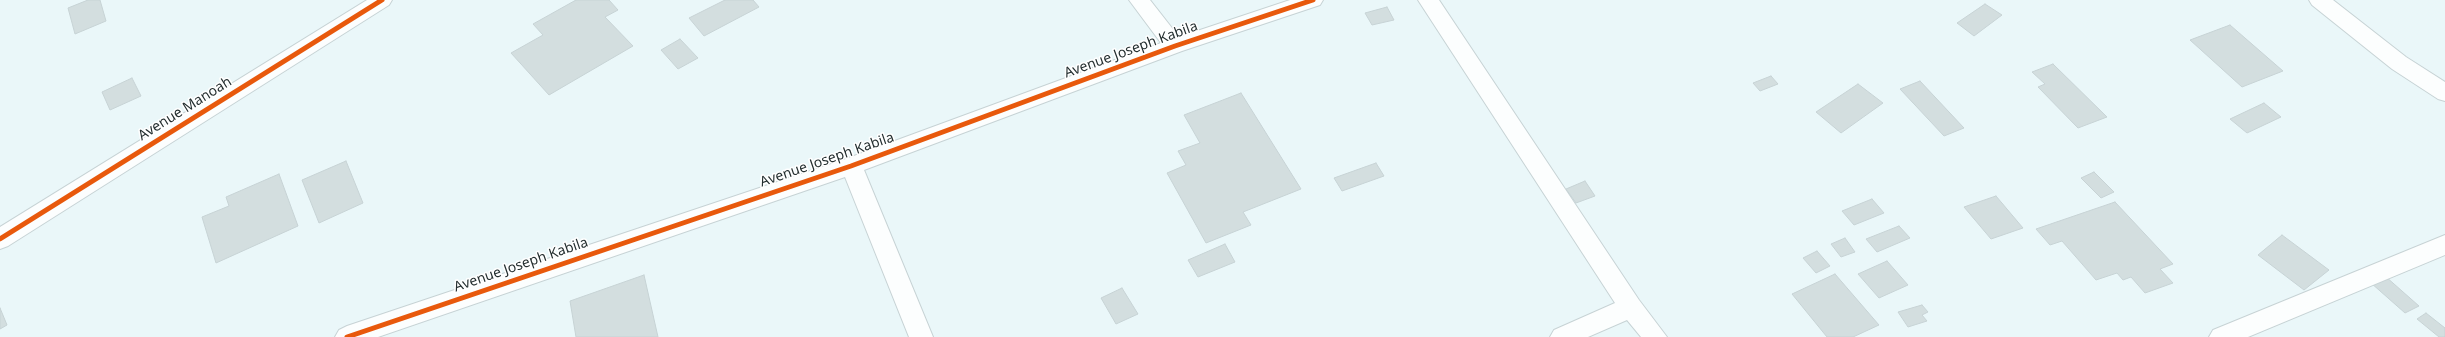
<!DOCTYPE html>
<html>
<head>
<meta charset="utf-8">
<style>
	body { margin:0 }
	canvas { display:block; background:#eaf7f9 }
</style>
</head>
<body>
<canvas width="2445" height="337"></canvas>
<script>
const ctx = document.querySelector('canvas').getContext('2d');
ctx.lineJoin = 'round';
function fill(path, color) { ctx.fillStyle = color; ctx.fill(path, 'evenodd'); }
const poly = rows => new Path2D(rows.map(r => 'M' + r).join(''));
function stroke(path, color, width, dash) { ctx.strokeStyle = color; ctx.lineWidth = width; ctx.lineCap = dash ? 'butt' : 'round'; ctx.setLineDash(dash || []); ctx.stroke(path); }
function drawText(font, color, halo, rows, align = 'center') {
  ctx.font = font + ' "Noto Sans",sans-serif'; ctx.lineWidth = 3; ctx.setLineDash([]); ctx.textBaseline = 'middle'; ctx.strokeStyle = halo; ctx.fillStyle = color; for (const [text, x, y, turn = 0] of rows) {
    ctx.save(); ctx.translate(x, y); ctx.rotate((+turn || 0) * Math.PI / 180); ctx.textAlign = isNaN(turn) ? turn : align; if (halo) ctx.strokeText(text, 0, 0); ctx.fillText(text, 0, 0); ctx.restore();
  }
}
const building = poly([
	[88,0,100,0,106,21,75,34,68,8,88,0],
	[576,0,609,0,618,10,605,17,633,46,549,95,511,53,543,35,533,24,576,0],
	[725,0,753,0,759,7,704,36,689,18,725,0],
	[1985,4,2002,15,1974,36,1957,23,1985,4],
	[1387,7,1394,20,1372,25,1365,13,1387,7],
	[2230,25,2283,71,2242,87,2190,40,2230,25],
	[680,39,698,58,678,69,661,50,680,39],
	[2053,64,2107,117,2078,128,2038,87,2045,84,2032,72,2053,64],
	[1771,76,1778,84,1760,91,1753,83,1771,76],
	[132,78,141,96,110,110,102,92,132,78],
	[1920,81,1964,128,1944,136,1900,89,1920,81],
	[1858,84,1883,103,1841,133,1816,112,1858,84],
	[1241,93,1301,189,1243,212,1251,225,1206,243,1167,173,1186,165,1178,151,1200,143,1184,115,1241,93],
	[2264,103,2281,117,2247,133,2230,119,2264,103],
	[346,161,363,203,319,223,302,180,346,161],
	[1376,163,1384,176,1342,191,1334,178,1376,163],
	[2094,172,2114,192,2101,198,2081,178,2094,172],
	[279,174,298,226,216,263,202,217,229,206,226,197,279,174],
	[1585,181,1595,196,1576,203,1566,189,1585,181],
	[1996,196,2023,228,1991,239,1964,207,1996,196],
	[1872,199,1884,213,1854,225,1842,211,1872,199],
	[2115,202,2173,264,2160,269,2173,283,2145,293,2131,277,2123,280,2117,273,2096,280,2062,241,2050,245,2036,229,2115,202],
	[1899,226,1910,238,1877,252,1866,239,1899,226],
	[2282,235,2329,270,2304,290,2258,255,2282,235],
	[1845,238,1855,252,1841,257,1831,244,1845,238],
	[1225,244,1235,262,1198,277,1188,260,1225,244],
	[1817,251,1830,266,1816,273,1803,258,1817,251],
	[1887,261,1908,285,1879,298,1858,274,1887,261],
	[1835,274,1879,325,1853,337,1827,337,1792,294,1835,274],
	[644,275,658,337,576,337,570,301,644,275],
	[2385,276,2419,306,2405,313,2371,283,2385,276],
	[1122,288,1138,314,1116,324,1101,298,1122,288],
	[1922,305,1928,312,1922,315,1927,321,1908,327,1898,312,1922,305],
	[0,308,7,325,0,329,0,308],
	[2426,313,2445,328,2445,337,2439,337,2417,319,2426,313]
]);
fill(building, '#d3dedf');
stroke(building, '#c7d3d5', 1);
const minor = poly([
	[367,0,392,0,389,5,8,246,0,249,0,227,367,0],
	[1129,0,1150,0,1179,37,1290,0,1323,0,1320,5,1182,51,864,170,933,337,909,337,845,177,378,337,335,337,339,330,347,326,843,160,1161,43,1129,0],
	[1418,0,1439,0,1639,300,1667,337,1641,337,1627,320,1588,337,1550,337,1554,330,1615,303,1418,0],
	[2309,0,2333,0,2406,57,2445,82,2445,101,2438,99,2392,69,2312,5,2309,0],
	[2445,235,2445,255,2248,337,2209,337,2213,330,2445,235]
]);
stroke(minor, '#c7d3d5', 2);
fill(minor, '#fcfefe');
stroke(poly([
	[0,239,382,0],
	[347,337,851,166,1175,46,1313,0]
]), '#e8590c', 5);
drawText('14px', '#242f30', '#fff', [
	["Avenue Joseph Kabila",1131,50,-20],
	["Avenue Manoah",185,109,-32],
	["Avenue Joseph Kabila",827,160,-19],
	["Avenue Joseph Kabila",521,265,-19]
]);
</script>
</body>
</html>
